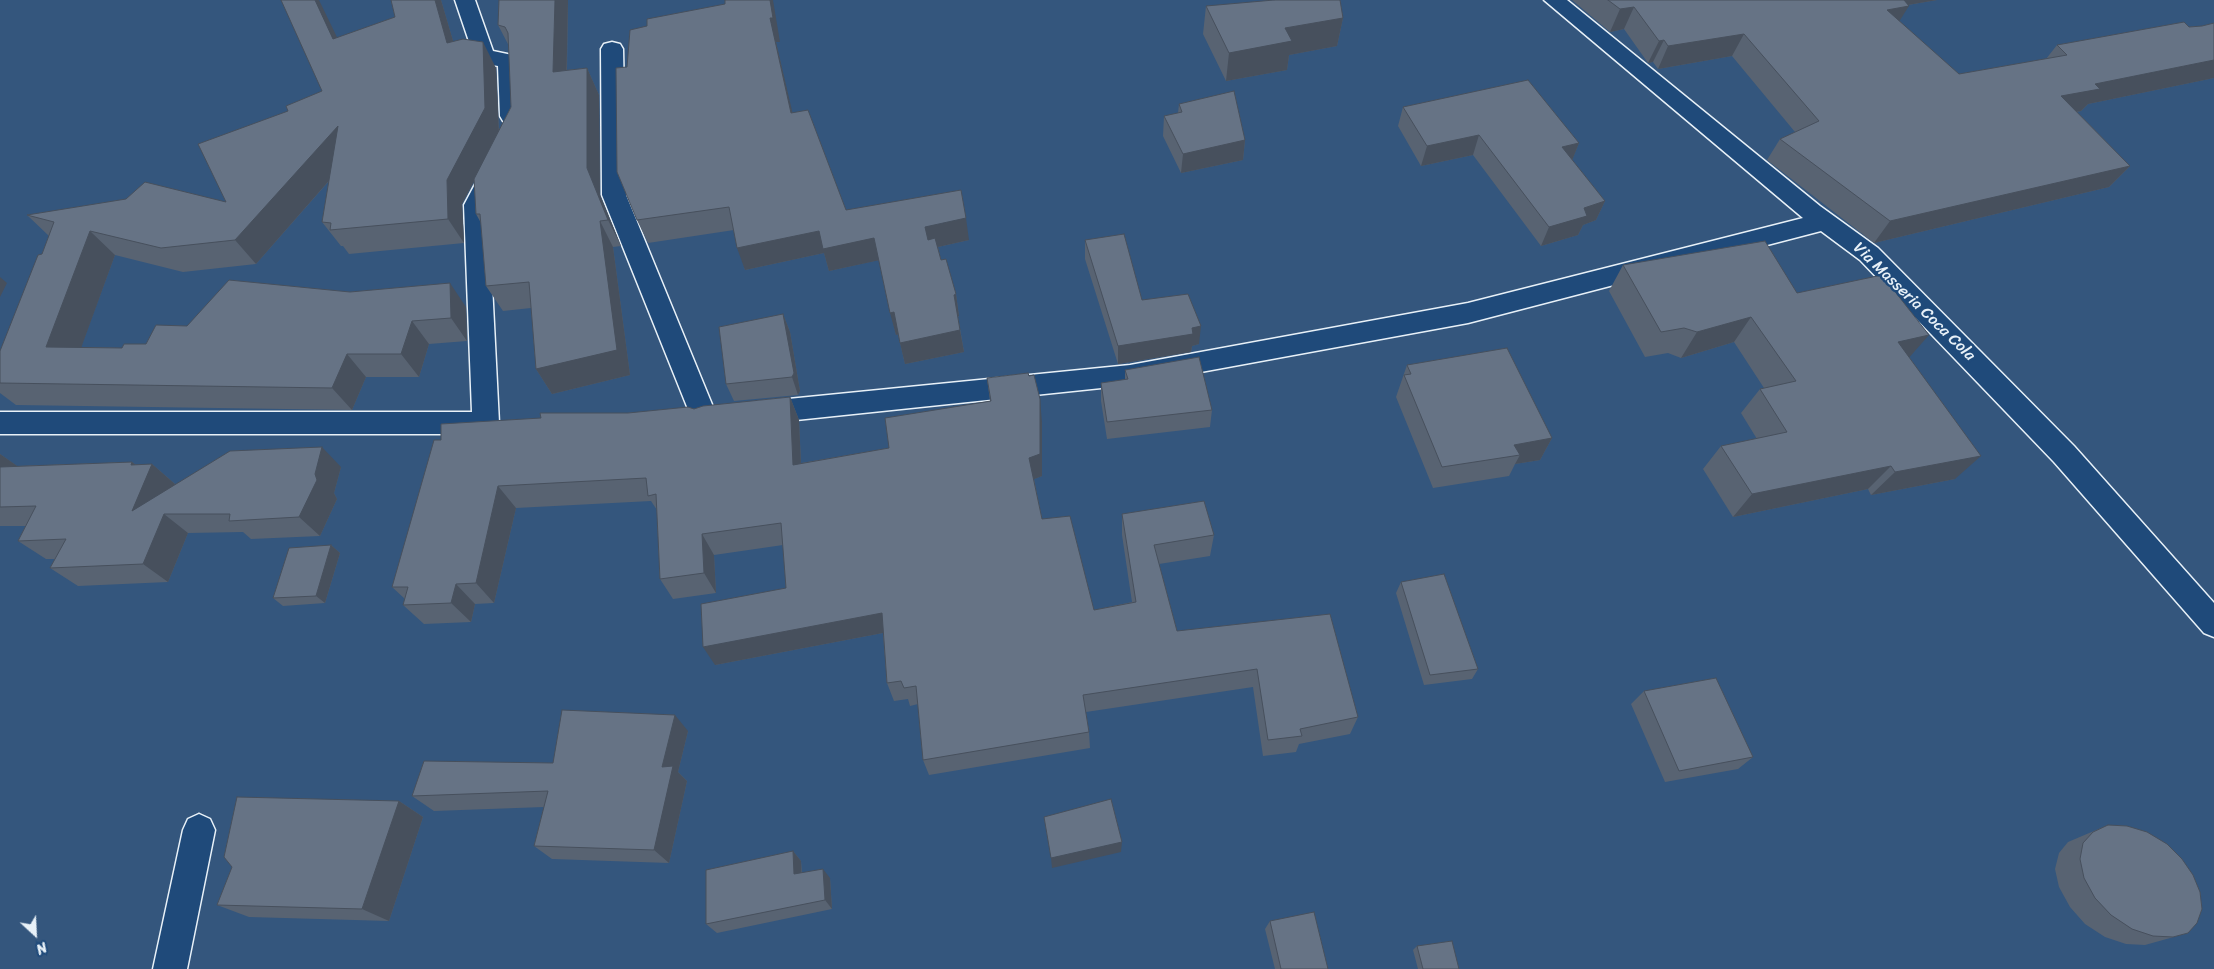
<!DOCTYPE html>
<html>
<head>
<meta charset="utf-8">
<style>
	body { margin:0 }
	#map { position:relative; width:2214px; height:969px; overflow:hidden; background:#34567d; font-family:Sriracha,sans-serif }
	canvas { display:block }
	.north { position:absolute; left:10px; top:909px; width:50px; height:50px; -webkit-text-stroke:4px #1f4a7a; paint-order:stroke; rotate:155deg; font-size:14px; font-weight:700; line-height:20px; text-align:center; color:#e8f1f8 }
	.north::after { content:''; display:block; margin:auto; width:18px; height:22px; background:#e8f1f8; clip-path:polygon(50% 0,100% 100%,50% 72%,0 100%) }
</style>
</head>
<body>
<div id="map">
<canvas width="2214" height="969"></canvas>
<div class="north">N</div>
</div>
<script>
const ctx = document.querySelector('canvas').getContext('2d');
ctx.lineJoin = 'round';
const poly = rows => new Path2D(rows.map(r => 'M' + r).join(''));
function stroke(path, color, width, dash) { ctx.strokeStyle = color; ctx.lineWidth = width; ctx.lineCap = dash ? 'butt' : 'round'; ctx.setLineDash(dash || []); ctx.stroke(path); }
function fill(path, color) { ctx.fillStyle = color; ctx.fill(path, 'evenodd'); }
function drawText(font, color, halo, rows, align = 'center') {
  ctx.font = font + ' Sriracha,sans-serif'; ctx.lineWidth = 5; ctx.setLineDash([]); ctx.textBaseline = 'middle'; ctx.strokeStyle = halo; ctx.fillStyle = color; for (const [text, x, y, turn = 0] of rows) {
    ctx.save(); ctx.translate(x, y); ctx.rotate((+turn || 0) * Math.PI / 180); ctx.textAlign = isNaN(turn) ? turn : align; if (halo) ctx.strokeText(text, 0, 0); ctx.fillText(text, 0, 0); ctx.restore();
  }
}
const minor = poly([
	[455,0,475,0,493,51,517,56,520,61,522,116,519,121,511,124,503,121,500,116,498,66,476,62,455,0],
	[1544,0,1567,0,1820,206,1878,248,2074,446,2214,603,2214,637,2204,633,2054,462,1860,260,1821,231,1468,323,1130,385,758,424,749,421,745,413,749,405,758,402,1130,365,1468,303,1803,218,1544,0],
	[612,42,620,44,623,49,626,195,718,419,714,427,705,430,696,427,692,419,602,195,601,49,604,44,612,42],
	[488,173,496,175,500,181,488,205,499,423,495,431,486,434,0,434,0,412,472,412,464,205,480,175,488,173],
	[199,814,210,819,215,830,187,969,153,969,183,830,188,819,199,814]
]);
stroke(minor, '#e8f1f8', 3);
fill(minor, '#1f4a7a');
fill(poly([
	[391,0,441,0,453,41,496,68,499,130,511,107,509,46,498,25,568,0,567,70,587,68,599,95,600,195,621,246,613,247,630,375,552,394,536,369,531,308,503,311,486,286,481,223,476,214,474,181,462,204,464,243,349,254,343,246,341,246,322,222,329,181,256,264,183,272,115,255,81,347,122,348,146,344,187,326,466,307,467,341,429,344,419,377,366,377,352,410,16,405,0,393,0,351,42,254,49,236,27,215,226,202,288,111,322,91,337,38,395,17],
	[1572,0,1937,0,1908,5,1899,21,1959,74,2046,59,2057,45,2189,27,2202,26,2214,23,2214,78,2088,104,2081,111,2077,112,2130,166,2109,187,1874,243,1767,160,1780,139,1795,132,1732,56,1658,69,1653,62,1648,63,1624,29,1610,32],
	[725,4,780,42,776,42,792,113,846,210,969,240,938,247,941,260,956,294,959,316,958,317,964,352,905,364,898,334,896,335,879,260,829,271,824,253,745,270,734,230,648,243,637,220,627,67,647,26],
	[1206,6,1343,18,1337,46,1289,55,1287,70,1226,81,1203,34],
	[1179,104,1245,140,1243,160,1181,173,1163,136,1164,116,1178,113],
	[1403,107,1579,143,1572,160,1605,201,1596,220,1583,225,1578,235,1541,246,1473,155,1421,166,1398,126],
	[1085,240,1142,300,1199,344,1192,346,1191,352,1118,364,1085,259],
	[1623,265,1797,293,1909,357,1955,479,1871,495,1868,489,1733,517,1703,469,1721,446,1757,439,1741,413,1760,389,1764,388,1734,342,1681,358,1668,353,1645,357,1609,291],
	[783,314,790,332,800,391,798,395,734,401,726,384],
	[1407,365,1552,438,1540,460,1515,464,1509,476,1433,488,1396,397],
	[1125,370,1212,410,1210,427,1107,439,1101,401,1101,383,1125,380],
	[987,378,1042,422,1042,476,1034,479,1042,519,1094,610,1132,602,1122,535,1122,514,1214,535,1210,556,1159,564,1177,631,1358,717,1350,734,1299,744,1296,752,1263,756,1253,687,1086,712,1089,732,1090,748,929,775,923,760,918,704,910,706,908,699,894,701,887,683,883,633,715,665,786,588,783,545,714,555,716,593,673,599,660,579,657,510,651,501,516,508,494,603,475,604,471,622,424,624,403,605,405,599,392,587,441,440,541,418,694,409,790,397,799,420,801,463,889,448,990,401],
	[0,454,17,466,132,462,136,465,152,464,175,484,341,467,334,493,337,499,320,536,251,539,243,532,188,533,168,582,78,586,50,568,55,559,46,559,18,541,26,526,0,526],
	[331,545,340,553,325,603,283,606,273,598],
	[1401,582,1478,669,1472,679,1424,685,1396,593],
	[1644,691,1753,757,1738,769,1665,782,1631,704],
	[688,731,678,772,687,781,669,863,552,859,534,846,544,807,434,811,412,796],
	[399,801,423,817,389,921,249,917,217,905],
	[2108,825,2188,933,2145,945,2126,944,2105,937,2085,924,2070,907,2059,887,2055,869,2059,853,2068,842],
	[793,851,801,861,802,873,830,878,832,909,717,933,706,924],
	[1270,921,1328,969,1275,969,1265,929],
	[1417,946,1459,969,1418,969,1413,950]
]), '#586372');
fill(poly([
	[315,0,319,0,350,64,333,39],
	[435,0,441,0,461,68,447,43],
	[555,0,568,0,566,100,553,72],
	[770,0,773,0,780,42,776,42,798,136,791,113,770,18],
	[1884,0,1937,0,1878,10],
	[1909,6,1895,28,1887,10],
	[1634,7,1624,29,1610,32,1620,9],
	[1343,18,1337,46,1289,55,1287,70,1226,81,1229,53,1285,28],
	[1744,34,1732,56,1658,69,1668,46],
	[1664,40,1653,62,1648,63,1659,41],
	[483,42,496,68,499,134,462,204,464,243,448,219,447,180],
	[2214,60,2214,78,2088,104,2081,111,2043,118,2061,96,2095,84],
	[587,68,599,95,600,195,621,246,608,220,587,168],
	[338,126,355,151,256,264,235,240],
	[1479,135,1473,155,1421,166,1427,146],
	[1245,140,1243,160,1181,173,1183,154],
	[1579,143,1571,163,1562,147],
	[2130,166,2109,187,1874,243,1890,221],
	[1605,201,1596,220,1583,225,1578,235,1541,246,1549,227,1584,208],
	[966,218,969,240,929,249,925,227],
	[600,221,613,247,630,375,552,394,536,369],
	[90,231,115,255,73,370,46,347],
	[819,231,874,238,880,260,829,271,824,253,745,270,737,248],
	[0,277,7,283,0,297],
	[450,283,466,307,467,341,451,318],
	[956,294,959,316,957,317,954,295],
	[894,312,899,334,896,335,890,313],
	[783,314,790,332,800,391,798,395,792,377],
	[1751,317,1734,342,1681,358,1697,332],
	[412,321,429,344,419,377,401,354],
	[1201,326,1199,344,1192,346,1191,352,1118,364,1118,346,1192,328],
	[960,330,964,352,905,364,900,343],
	[1929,335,1907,360,1898,342],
	[347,354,366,377,352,410,332,388],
	[790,397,799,420,802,487,793,465],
	[1040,399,1042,422,1042,476,1032,480,1029,458],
	[1552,438,1540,460,1515,464,1520,455,1514,445],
	[322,447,341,467,334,493,337,499,320,536,299,517,315,474],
	[0,454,23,470,0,476],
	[1981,456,1955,479,1871,495,1895,472],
	[132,462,147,474,152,464,175,484,156,529,132,511,131,465],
	[1891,466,1868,489,1733,517,1752,494],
	[498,486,516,508,494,603,476,583],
	[164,514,188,533,168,582,143,564],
	[702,534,714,555,716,593,704,573],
	[331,545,340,553,325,603,316,596],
	[456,584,475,604,471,622,451,603],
	[882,613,888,632,715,665,703,647],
	[675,715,688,731,678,772,687,781,669,863,654,850,662,767],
	[399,801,423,817,389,921,362,909],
	[1122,842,1121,852,1052,868,1051,858],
	[793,851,801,861,802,884,794,874],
	[823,869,830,878,832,909,825,900]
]), '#47505d');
const building = poly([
	[281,0,315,0,333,39,395,17,391,0,435,0,447,43,463,39,483,42,485,108,447,180,448,219,330,230,331,223,322,222,338,126,235,240,161,248,90,231,46,347,122,348,124,344,146,344,156,325,187,326,229,280,350,292,450,283,451,318,412,321,401,354,347,354,332,388,0,383,0,351,38,255,42,254,54,222,27,215,126,199,145,182,226,202,198,144,288,111,286,106,322,91,281,0],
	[499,0,555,0,553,72,587,68,587,168,608,220,600,221,617,350,536,369,529,282,486,286,480,214,476,214,474,179,511,107,508,33,505,27,498,25,499,0],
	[725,0,770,0,773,18,770,18,791,113,808,110,846,210,961,190,966,218,925,227,928,240,935,238,941,260,946,259,956,294,954,295,960,330,900,343,894,312,890,313,874,238,823,249,819,231,737,248,729,207,637,220,617,172,616,68,627,67,630,30,647,26,647,19,725,4,725,0],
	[1274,0,1340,0,1343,18,1285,28,1292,41,1229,53,1206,6,1274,0],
	[1608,0,1904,0,1909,6,1887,10,1959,74,2067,55,2057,45,2184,22,2189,27,2202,26,2214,23,2214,60,2095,84,2100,89,2061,96,2130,166,1890,221,1780,139,1819,121,1744,34,1668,46,1664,40,1659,41,1634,7,1620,9,1608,0],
	[1528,80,1579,143,1562,147,1605,201,1584,208,1587,216,1549,227,1479,135,1427,146,1403,107,1528,80],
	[1234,91,1245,140,1183,154,1164,116,1182,112,1179,104,1234,91],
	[1124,234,1142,300,1188,294,1201,326,1192,328,1193,334,1118,346,1085,240,1124,234],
	[1765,241,1797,293,1882,275,1929,335,1898,342,1981,456,1895,472,1891,466,1752,494,1721,446,1787,432,1760,389,1796,381,1751,317,1697,332,1684,328,1661,332,1623,265,1765,241],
	[783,314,794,373,792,377,726,384,719,327,783,314],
	[1507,348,1552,438,1514,445,1520,455,1442,467,1404,375,1411,374,1407,365,1507,348],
	[1199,357,1212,410,1107,422,1101,383,1128,379,1125,370,1199,357],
	[1028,373,1029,376,1034,375,1040,399,1040,454,1029,458,1042,519,1070,516,1094,610,1136,602,1122,514,1204,501,1214,535,1154,545,1177,631,1330,614,1358,717,1300,729,1302,736,1268,740,1257,669,1083,695,1089,732,923,760,916,686,904,688,901,681,887,683,882,613,703,647,701,604,786,588,781,523,702,534,704,573,660,579,656,494,648,496,646,478,498,486,476,583,456,584,451,603,403,605,408,587,392,587,434,440,441,440,441,424,541,418,540,413,628,413,688,407,694,409,703,406,790,397,793,465,889,448,885,418,991,401,987,378,1028,373],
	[322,447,315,474,317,480,299,517,229,521,230,514,164,514,143,564,50,568,66,539,18,541,36,506,0,507,0,467,132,462,131,465,152,464,132,511,230,451,322,447],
	[331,545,316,596,273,598,289,548,331,545],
	[1444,574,1478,669,1430,675,1401,582,1444,574],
	[1716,678,1753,757,1679,771,1644,691,1716,678],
	[562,710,675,715,662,767,673,766,654,850,534,846,548,791,412,796,424,761,553,763,562,710],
	[237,797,399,801,362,909,217,905,232,867,224,857,237,797],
	[1111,799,1122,842,1051,858,1044,817,1111,799],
	[2108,825,2127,826,2147,832,2167,844,2182,859,2193,875,2200,892,2202,909,2197,923,2188,933,2173,937,2153,936,2132,929,2111,915,2095,898,2084,878,2080,859,2083,843,2093,832,2108,825],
	[793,851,794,874,823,869,825,900,706,924,706,870,793,851],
	[1314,912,1328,969,1281,969,1270,921,1314,912],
	[1452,941,1459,969,1423,969,1417,946,1452,941]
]);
fill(building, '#667385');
stroke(building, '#47505d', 1);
drawText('16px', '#e8f1f8', '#1f4a7a', [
	["Via Masseria Coca Cola",1914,302,44]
]);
</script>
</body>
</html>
